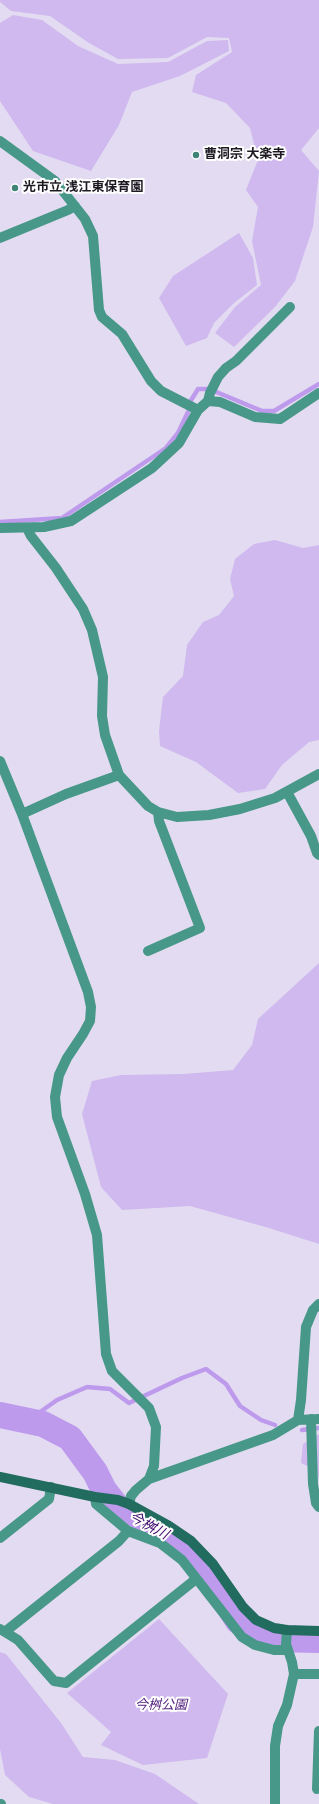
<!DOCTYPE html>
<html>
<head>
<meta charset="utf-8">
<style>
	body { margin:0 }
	canvas { display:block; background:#e3dbf1 }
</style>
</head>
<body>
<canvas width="319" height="1804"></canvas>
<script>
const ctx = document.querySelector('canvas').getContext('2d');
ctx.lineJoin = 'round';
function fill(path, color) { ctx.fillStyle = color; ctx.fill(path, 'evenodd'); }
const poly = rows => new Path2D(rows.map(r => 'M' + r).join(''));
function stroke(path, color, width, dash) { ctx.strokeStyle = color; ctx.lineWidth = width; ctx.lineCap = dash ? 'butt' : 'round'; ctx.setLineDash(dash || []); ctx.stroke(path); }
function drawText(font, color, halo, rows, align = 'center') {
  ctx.font = font + ' Spectral,"Noto Sans JP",serif'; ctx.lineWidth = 4; ctx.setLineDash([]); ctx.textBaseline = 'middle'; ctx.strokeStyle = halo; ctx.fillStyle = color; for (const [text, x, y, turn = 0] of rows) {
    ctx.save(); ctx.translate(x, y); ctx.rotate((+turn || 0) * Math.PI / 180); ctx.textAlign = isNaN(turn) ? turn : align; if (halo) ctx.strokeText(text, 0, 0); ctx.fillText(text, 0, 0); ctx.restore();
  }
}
fill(poly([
	[0,0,319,0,319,128,301,150,319,171,313,227,295,281,275,307,234,347,215,333,235,307,261,285,252,241,258,207,246,190,258,160,250,128,226,103,192,92,196,75,232,52,229,38,207,37,168,58,118,59,89,43,50,16,11,11,0,2],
	[13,15,42,20,78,46,118,64,168,62,207,41,228,40,229,51,180,76,132,92,119,125,91,171,33,151,0,101,0,23],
	[239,233,253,258,257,285,234,303,214,323,207,338,186,346,159,298,173,276],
	[275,540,303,548,319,545,319,740,309,742,282,765,265,789,238,793,196,762,160,746,159,731,163,697,183,676,187,645,203,622,219,615,234,596,230,579,235,559,254,544],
	[319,963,319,1244,269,1228,190,1206,122,1210,101,1187,82,1114,92,1081,121,1075,184,1074,233,1070,252,1045,258,1019],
	[319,1434,319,1480,317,1471,301,1463,303,1444],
	[159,1619,228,1694,207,1758,143,1765,101,1745,111,1732,67,1693],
	[0,1652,6,1654,61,1723,83,1757,115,1760,155,1774,199,1804,53,1804,29,1797,5,1775,0,1749]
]), '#cfb9ef');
stroke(poly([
	[214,391,262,411,274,411,319,384],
	[190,402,198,389,207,389],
	[0,522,62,518,166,448,178,433,188,412],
	[26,1422,57,1400,87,1387,110,1389,129,1403,182,1378,206,1369,226,1384,240,1406,261,1420,275,1425],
	[302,1430,319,1428]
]), '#be9aec', 4.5);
stroke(poly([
	[0,1415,43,1424,70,1438,95,1472,104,1490,122,1513,132,1521,166,1535,186,1552,208,1574,238,1621,259,1636,271,1639,319,1640]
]), '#be9aec', 26);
stroke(poly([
	[0,141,55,181,85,219,93,236,99,310,102,317,122,334,151,381,161,391,198,410],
	[0,238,68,210,75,206],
	[208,401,210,393,218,377,226,368,236,361,290,307],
	[0,528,44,527,71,521,152,468,179,443,198,410,208,401,220,402,255,417,280,419,319,393],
	[27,528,31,536,56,568,83,609,92,630,103,677,102,716,105,735,119,775,148,806,158,812,177,817,209,815,240,809,275,798,319,774],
	[0,761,22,814,88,992,91,1007,90,1021,83,1034,67,1058,59,1075,55,1097,57,1117,85,1194,97,1235,106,1354,112,1371,149,1408,156,1427,154,1466,149,1479],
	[287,792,311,836,317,853,319,855],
	[22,814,66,794,119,775],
	[148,951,200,928,159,821,158,812],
	[311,1419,313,1484,316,1503,319,1507],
	[298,1420,301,1400,306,1327,313,1310,319,1304],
	[95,1497,96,1504,128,1531,160,1543,182,1560,242,1637,255,1645,274,1650,288,1650],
	[129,1504,131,1496,136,1490,149,1479,273,1435,298,1420,319,1419],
	[0,1538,49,1499,51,1487],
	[0,1629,18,1640,54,1681,66,1683,196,1579],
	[6,1631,119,1541,128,1531],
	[294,1674,319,1674],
	[317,1789,319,1731],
	[0,1804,1,1804],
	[275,1804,275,1746,278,1726,287,1705,294,1674,292,1662,286,1644,287,1630]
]), '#489889', 10);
stroke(poly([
	[0,1477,95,1497,118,1500,129,1504,169,1526,191,1541,213,1564,243,1607,256,1620,274,1628,287,1630,319,1631]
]), '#226b5f', 10);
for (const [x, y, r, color] of [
	[196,155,4,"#408477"],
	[15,188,4,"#408477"]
]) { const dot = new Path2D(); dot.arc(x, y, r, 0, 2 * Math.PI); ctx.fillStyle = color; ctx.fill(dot); stroke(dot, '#fff', 1.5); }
drawText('bold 13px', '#1c1921', '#fff', [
	["曹洞宗 大楽寺",204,155],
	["光市立 浅江東保育園",23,188]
], 'left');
drawText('italic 13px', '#52207f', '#fff', [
	["今桝公園",161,1706]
]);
drawText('italic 14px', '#41096c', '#fff', [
	["今桝川",148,1527,28]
]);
</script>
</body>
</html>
